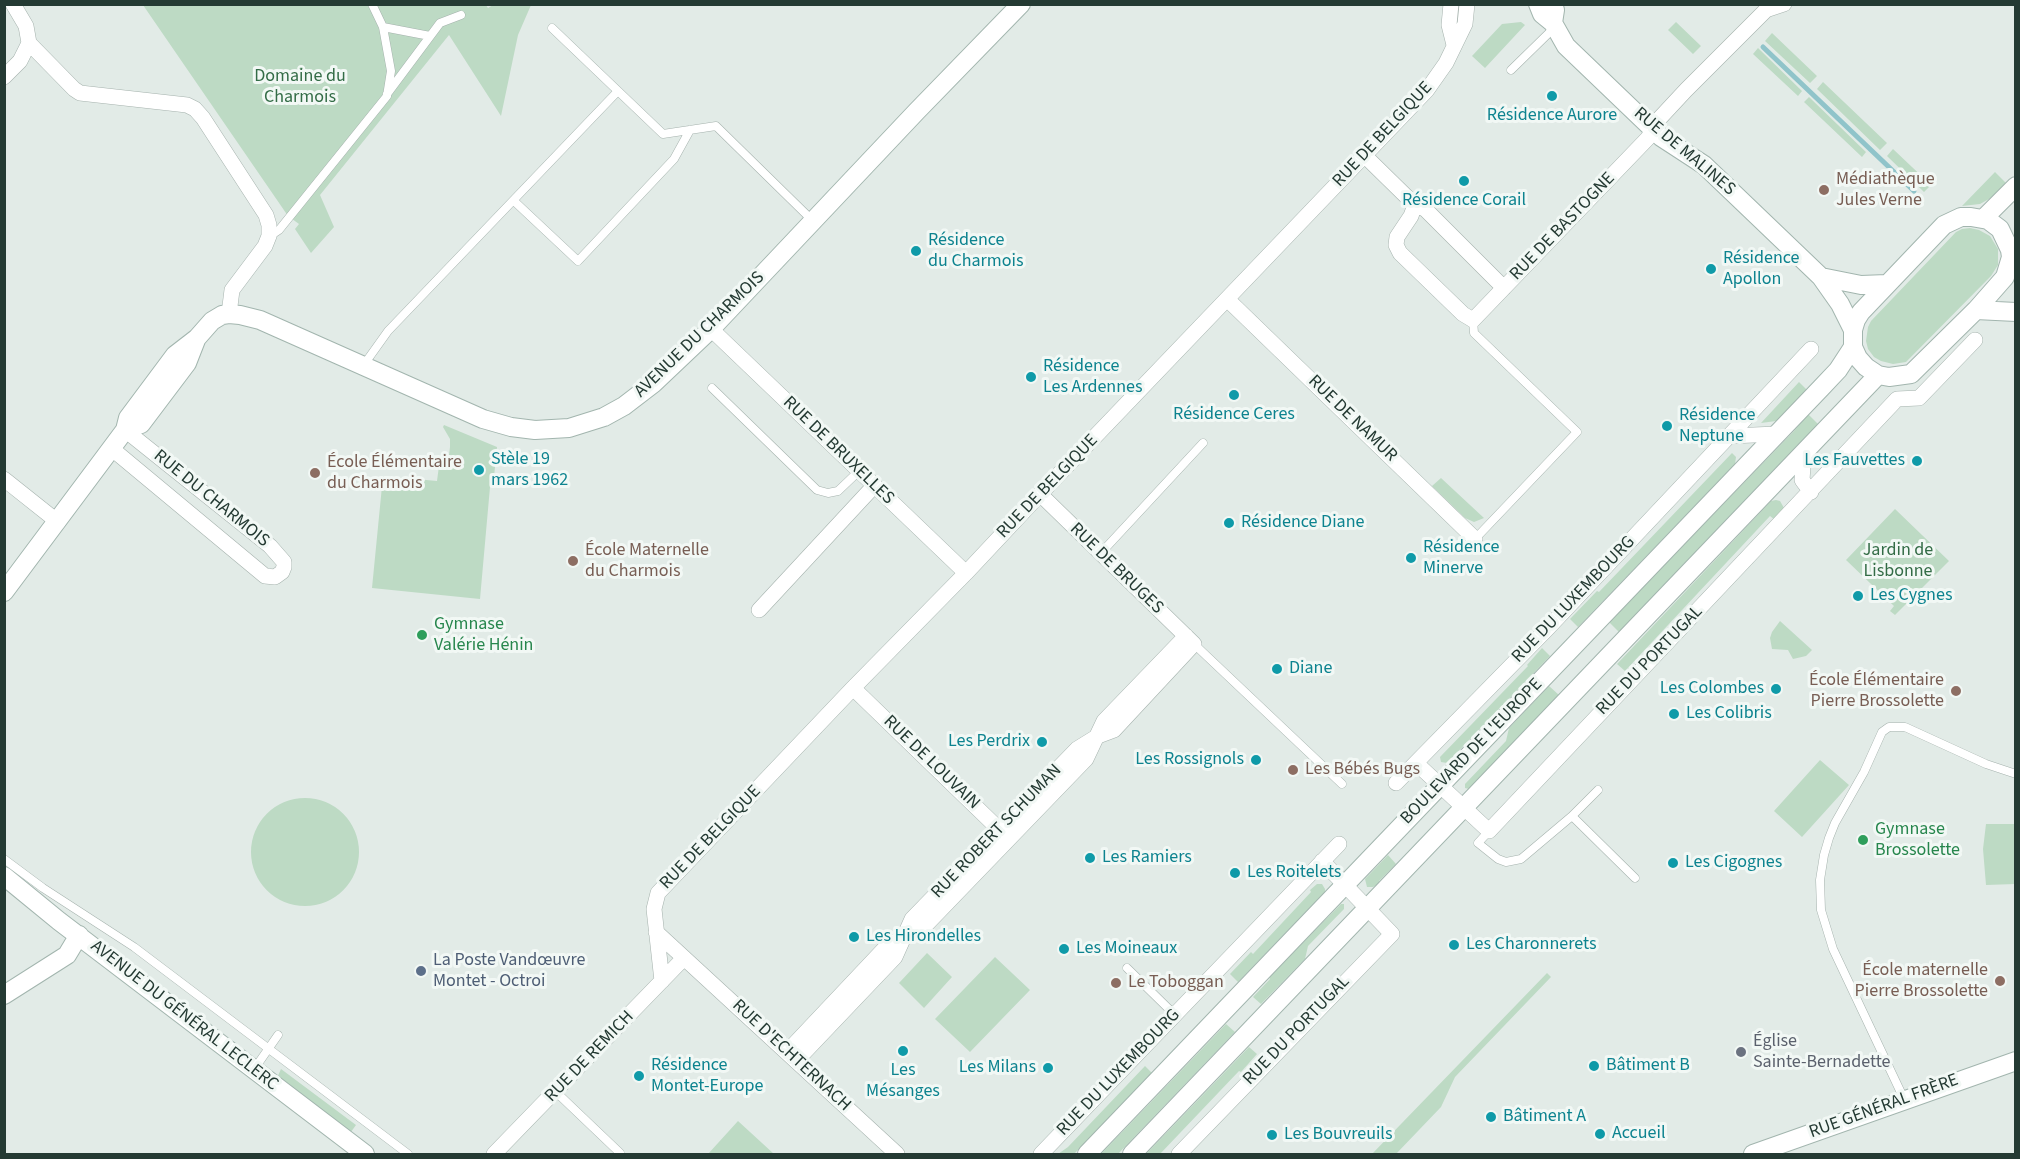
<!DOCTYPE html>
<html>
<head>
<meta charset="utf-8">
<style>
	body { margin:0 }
	#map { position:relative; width:2020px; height:1159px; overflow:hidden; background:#e2ebe7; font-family:"Source Sans 3",sans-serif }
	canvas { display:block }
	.frame { position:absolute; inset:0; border:6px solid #243a33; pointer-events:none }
</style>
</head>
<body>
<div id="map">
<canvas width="2020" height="1159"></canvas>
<div class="frame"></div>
</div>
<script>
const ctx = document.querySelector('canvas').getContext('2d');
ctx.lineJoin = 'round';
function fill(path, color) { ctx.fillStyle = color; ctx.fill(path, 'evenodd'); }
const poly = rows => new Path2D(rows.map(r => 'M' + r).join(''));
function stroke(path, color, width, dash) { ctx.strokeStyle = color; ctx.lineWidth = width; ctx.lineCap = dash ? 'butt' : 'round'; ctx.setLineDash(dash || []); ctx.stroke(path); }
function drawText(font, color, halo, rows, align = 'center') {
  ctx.font = font + ' "Source Sans 3",sans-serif'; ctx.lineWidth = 6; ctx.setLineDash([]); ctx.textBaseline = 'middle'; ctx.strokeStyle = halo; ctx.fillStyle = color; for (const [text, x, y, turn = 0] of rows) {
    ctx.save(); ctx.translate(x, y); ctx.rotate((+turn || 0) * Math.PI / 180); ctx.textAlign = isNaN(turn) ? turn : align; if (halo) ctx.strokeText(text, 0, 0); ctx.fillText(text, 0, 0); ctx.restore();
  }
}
fill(poly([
	[485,4,488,8,493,5,531,5,518,35,501,116,449,35,320,195,334,227,311,253,295,229,299,224,288,216,143,5],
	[1521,22,1525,25,1485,68,1472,56,1502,24],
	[1676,22,1701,46,1693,54,1668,30],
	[1772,33,1817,76,1810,83,1765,41],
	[1758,48,1802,91,1798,96,1753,54],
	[1823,82,1887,143,1880,150,1817,89],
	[1809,97,1866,152,1862,157,1804,102],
	[1893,149,1931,185,1924,192,1887,156],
	[1995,172,2006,183,1998,192,1989,199,1980,204,1962,206],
	[1970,228,1979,230,1990,236,1998,249,1998,265,1991,276,1906,362,1893,364,1881,361,1874,357,1868,349,1866,341,1868,327,1871,321,1956,232,1962,229],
	[1799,382,1807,390,1776,421,1761,423],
	[1808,414,1819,425,1619,632,1609,622,1794,431],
	[444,425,497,447,493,487,490,487,480,599,372,588,383,476,437,481,439,466,449,455,450,447,450,439,443,427],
	[1732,453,1736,457,1735,464,1578,627,1570,619,1597,591,1599,592],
	[1441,478,1484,518,1474,522,1465,518,1432,486],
	[1776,500,1780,501,1784,508,1775,520,1770,516,1625,671,1617,664,1771,501],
	[1895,509,1949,561,1895,615,1890,611,1894,606,1846,560],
	[1780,621,1812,650,1806,656,1793,659,1788,650,1772,649,1770,638,1772,632],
	[1542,648,1550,656,1447,763,1441,762,1440,757,1528,666,1527,665],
	[1549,686,1559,695,1469,789,1465,788,1465,784,1506,741,1509,728],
	[1820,760,1849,785,1802,837,1774,811],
	'251 852a54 54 0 1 1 108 0a54 54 0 1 1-108 0Z',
	[1986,824,2015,824,2015,884,1986,885,1983,849],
	[1388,855,1396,864,1379,881,1380,883,1373,887,1367,887,1365,879],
	[1317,884,1322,884,1325,889,1325,892,1238,982,1230,974,1251,952,1253,954,1311,892,1310,890],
	[1341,904,1344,904,1344,909,1308,946,1305,959,1261,1004,1253,997,1270,979,1269,977],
	[927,953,952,977,924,1008,899,983],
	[995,957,1030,990,970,1052,935,1019],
	[1547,973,1551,977,1455,1077,1441,1107,1396,1154,1372,1154],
	[1226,1024,1235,1032,1118,1154,1101,1154],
	[1249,1047,1257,1054,1241,1072,1239,1071,1160,1154,1146,1154],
	[1145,1066,1152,1073,1074,1154,1058,1154,1068,1147],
	[281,1069,356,1125,348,1136,277,1078],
	[738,1121,774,1154,708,1154]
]), '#bddac4');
stroke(poly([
	[1763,47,1914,191]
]), '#90c4ca', 5);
const lane = poly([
	[383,27,430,36],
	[552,28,663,134,716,126,813,221],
	[1511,70,1554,28],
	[387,94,440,23,461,15],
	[514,201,578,261,674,159,690,130],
	[270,236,279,230,387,96,391,71,383,27,372,4],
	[1473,320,1474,333,1577,432,1475,539],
	[363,366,388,331,618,91],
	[712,388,817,490,828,493,838,491,859,471],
	[1100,554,1203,443],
	[1194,644,1342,784],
	[1572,816,1635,878],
	[1489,831,1478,843,1498,859,1506,862,1521,859,1572,816,1598,790],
	[4,859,43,888,134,947,408,1154],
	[1127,968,1175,1015],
	[255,1068,278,1035],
	[556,1092,620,1153,619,1154],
	[1904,1099,1833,949,1821,910,1820,880,1824,855,1829,838,1835,823,1864,772,1882,732,1889,727,1905,727,1986,764,2016,774]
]);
const street = poly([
	[1451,4,1449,25,1454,45],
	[29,43,74,89,80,93,187,105,195,109,203,118,266,215,269,225,269,236,265,246,232,290,229,314],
	[4,77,20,61,29,43,26,26,13,4],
	[1365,156,1415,205,1425,209,1504,288],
	[1415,205,1411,216,1397,237,1396,245,1400,253,1463,314,1473,320,1648,138,1659,119,1686,90,1766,10,1784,4],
	[1227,299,1475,539],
	[711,329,966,573],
	[1730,436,1777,434],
	[111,448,265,576,275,577,282,572,284,567,284,562,270,546,125,430],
	[1804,453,1802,480,1811,492],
	[4,479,58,522],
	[759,610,874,486],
	[853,688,1006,836],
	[1416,763,1489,831,1897,399,1919,398,1975,340],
	[1396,783,1549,627,1811,349],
	[656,932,897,1154],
	[662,981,654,909,658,893,853,688,966,573,1040,494,1427,90,1446,63,1465,24,1467,4],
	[787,1052,887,946,923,928,1086,759,1104,721,1186,636],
	[796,1061,895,957,912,919,1077,749,1098,736,1114,730,1194,644,1040,494],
	[494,1154,684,958],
	[1041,1154,1339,844],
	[1179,1154,1392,934,1322,861]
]);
const secondary = poly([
	[1538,4,1542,14,1553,23,1566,46,1661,137,1704,165,1821,277,1840,304,1853,330],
	[1553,4,1555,10,1553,23],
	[1961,217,1971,217,1988,220,2000,229,2010,250,2011,257,2005,277,1976,310,1911,374,1889,377,1878,375,1866,367,1858,358,1853,347,1853,330,1856,320,1861,312,1944,225,1961,217],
	[1983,219,2016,186],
	[1821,277,1861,285,1887,284],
	[1976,310,2016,312],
	[125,430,141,424,187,363,196,340],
	[4,592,125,430,128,418,175,355,197,338,212,321,222,315,229,314,240,315,260,320,483,419,511,427,535,430,569,428,604,417,624,406,654,383,711,329,916,112,1021,4],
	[4,876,59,921,365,1154],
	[4,995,67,955,79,935],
	[1087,1154,1821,388,1838,370,1853,347],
	[1132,1154,1878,375],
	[1753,1154,2016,1061]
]);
stroke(lane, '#a5b2ad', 9);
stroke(street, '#a5b2ad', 16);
stroke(secondary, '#a2b5ae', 20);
stroke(lane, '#fff', 8);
stroke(street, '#fff', 15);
stroke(secondary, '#fff', 18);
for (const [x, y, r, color] of [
	[1552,96,6,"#0f9aa8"],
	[1464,181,6,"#0f9aa8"],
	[1824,190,6,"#8d6e63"],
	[916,251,6,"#0f9aa8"],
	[1711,269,6,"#0f9aa8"],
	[1031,377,6,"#0f9aa8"],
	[1234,395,6,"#0f9aa8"],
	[1667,426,6,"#0f9aa8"],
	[1917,461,6,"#0f9aa8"],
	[479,470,6,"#0f9aa8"],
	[315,473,6,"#8d6e63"],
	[1229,523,6,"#0f9aa8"],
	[1411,558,6,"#0f9aa8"],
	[573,561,6,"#8d6e63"],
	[1858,596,6,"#0f9aa8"],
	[422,635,6,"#2e9e5b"],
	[1277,669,6,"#0f9aa8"],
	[1776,689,6,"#0f9aa8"],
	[1956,691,6,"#8d6e63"],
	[1674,714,6,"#0f9aa8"],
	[1042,742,6,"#0f9aa8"],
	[1256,760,6,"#0f9aa8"],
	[1293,770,6,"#8d6e63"],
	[1863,840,6,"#2e9e5b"],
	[1090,858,6,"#0f9aa8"],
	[1673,863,6,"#0f9aa8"],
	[1235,873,6,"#0f9aa8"],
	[854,937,6,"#0f9aa8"],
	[1454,945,6,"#0f9aa8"],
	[1064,949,6,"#0f9aa8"],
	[421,971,6,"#5c6f8a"],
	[2000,981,6,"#8d6e63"],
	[1116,983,6,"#8d6e63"],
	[903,1051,6,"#0f9aa8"],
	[1741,1052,6,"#6b7280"],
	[1594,1066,6,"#0f9aa8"],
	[1048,1068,6,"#0f9aa8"],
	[639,1076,6,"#0f9aa8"],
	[1491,1117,6,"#0f9aa8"],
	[1600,1134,6,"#0f9aa8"],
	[1272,1135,6,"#0f9aa8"]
]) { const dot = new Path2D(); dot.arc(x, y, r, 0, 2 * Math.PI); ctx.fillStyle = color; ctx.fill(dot); stroke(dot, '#f2f8f5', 2); }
drawText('18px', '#336c46', '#f2f8f5', [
	["Domaine du",300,77],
	["Charmois",300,98],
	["Jardin de",1898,551],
	["Lisbonne",1898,572]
]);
drawText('18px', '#0d838f', '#f2f8f5', [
	["Résidence Aurore",1552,116,"center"],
	["Résidence Corail",1464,201,"center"],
	["Résidence",928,241],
	["du Charmois",928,262],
	["Résidence",1723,259],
	["Apollon",1723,280],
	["Résidence",1043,367],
	["Les Ardennes",1043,388],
	["Résidence Ceres",1234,415,"center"],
	["Résidence",1679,416],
	["Neptune",1679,437],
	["Stèle 19",491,460],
	["mars 1962",491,481],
	["Les Fauvettes",1905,461,"right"],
	["Résidence Diane",1241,523],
	["Résidence",1423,548],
	["Minerve",1423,569],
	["Les Cygnes",1870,596],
	["Diane",1289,669],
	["Les Colombes",1764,689,"right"],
	["Les Colibris",1686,714],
	["Les Perdrix",1030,742,"right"],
	["Les Rossignols",1244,760,"right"],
	["Les Ramiers",1102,858],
	["Les Cigognes",1685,863],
	["Les Roitelets",1247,873],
	["Les Hirondelles",866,937],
	["Les Charonnerets",1466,945],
	["Les Moineaux",1076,949],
	["Résidence",651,1066],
	["Montet-Europe",651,1087],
	["Bâtiment B",1606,1066],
	["Les Milans",1036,1068,"right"],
	["Les",903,1071,"center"],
	["Mésanges",903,1092,"center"],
	["Bâtiment A",1503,1117],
	["Accueil",1612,1134],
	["Les Bouvreuils",1284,1135]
], 'left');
drawText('18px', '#243a33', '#f2f8f5', [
	["RUE DE BELGIQUE",1383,135,-47],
	["RUE DE MALINES",1684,152,40],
	["RUE DE BASTOGNE",1563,227,-46],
	["AVENUE DU CHARMOIS",700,335,-44],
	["RUE DE NAMUR",1352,419,44],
	["RUE DE BRUXELLES",838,451,44],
	["RUE DE BELGIQUE",1048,487,-46],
	["RUE DU CHARMOIS",211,499,39],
	["RUE DE BRUGES",1116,569,44],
	["RUE DU LUXEMBOURG",1574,600,-46],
	["RUE DU PORTUGAL",1650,661,-46],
	["BOULEVARD DE L'EUROPE",1472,752,-46],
	["RUE DE LOUVAIN",931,763,44],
	["RUE ROBERT SCHUMAN",997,832,-46],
	["RUE DE BELGIQUE",711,838,-46],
	["AVENUE DU GÉNÉRAL LECLERC",184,1016,38],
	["RUE DU PORTUGAL",1297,1031,-46],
	["RUE D'ECHTERNACH",791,1056,43],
	["RUE DE REMICH",590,1057,-46],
	["RUE DU LUXEMBOURG",1119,1073,-46],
	["RUE GÉNÉRAL FRÈRE",1884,1107,-20]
]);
drawText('18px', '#785e54', '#f2f8f5', [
	["Médiathèque",1836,180],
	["Jules Verne",1836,201],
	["École Élémentaire",327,463],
	["du Charmois",327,484],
	["École Maternelle",585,551],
	["du Charmois",585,572],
	["École Élémentaire",1944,681,"right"],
	["Pierre Brossolette",1944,702,"right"],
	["Les Bébés Bugs",1305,770],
	["École maternelle",1988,971,"right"],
	["Pierre Brossolette",1988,992,"right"],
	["Le Toboggan",1128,983]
], 'left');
drawText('18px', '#27864d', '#f2f8f5', [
	["Gymnase",434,625],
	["Valérie Hénin",434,646],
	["Gymnase",1875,830],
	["Brossolette",1875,851]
], 'left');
drawText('18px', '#4e5e75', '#f2f8f5', [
	["La Poste Vandœuvre",433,961],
	["Montet - Octroi",433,982]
], 'left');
drawText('18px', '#5b616d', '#f2f8f5', [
	["Église",1753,1042],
	["Sainte-Bernadette",1753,1063]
], 'left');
</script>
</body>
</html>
